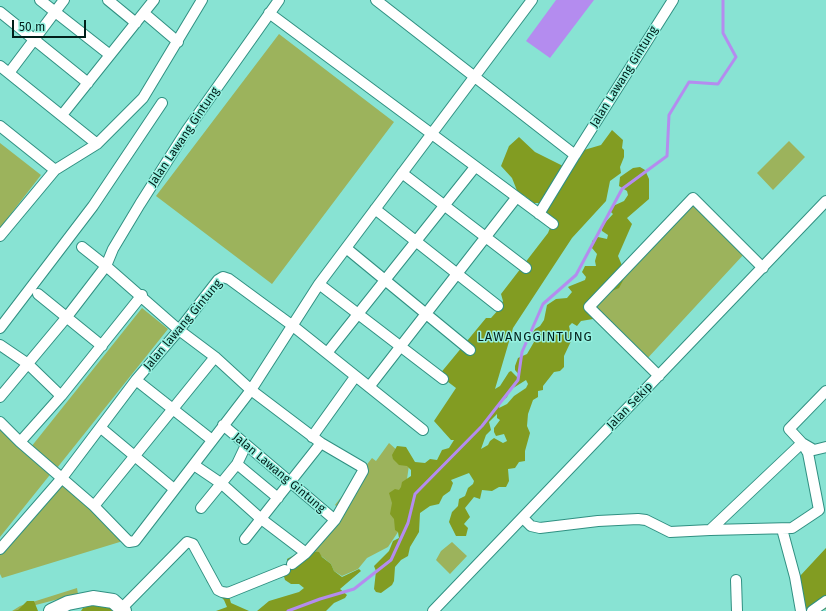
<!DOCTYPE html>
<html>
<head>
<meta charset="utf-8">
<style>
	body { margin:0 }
	#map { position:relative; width:826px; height:611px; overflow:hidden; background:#88e3d3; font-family:"Fira Sans",sans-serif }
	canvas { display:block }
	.scale { position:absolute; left:12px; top:20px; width:74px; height:18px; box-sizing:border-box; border:2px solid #011e19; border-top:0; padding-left:5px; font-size:12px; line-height:14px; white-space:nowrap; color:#011e19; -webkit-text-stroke:3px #95f1e0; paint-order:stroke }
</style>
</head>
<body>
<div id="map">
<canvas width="826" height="611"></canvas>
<div class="scale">50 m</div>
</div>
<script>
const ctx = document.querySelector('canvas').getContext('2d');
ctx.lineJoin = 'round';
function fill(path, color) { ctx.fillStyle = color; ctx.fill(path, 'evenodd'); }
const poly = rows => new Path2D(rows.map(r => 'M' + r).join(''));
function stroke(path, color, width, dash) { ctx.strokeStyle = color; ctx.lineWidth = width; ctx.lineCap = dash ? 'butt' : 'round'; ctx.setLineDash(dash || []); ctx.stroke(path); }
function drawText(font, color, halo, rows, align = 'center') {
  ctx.font = font + ' "Fira Sans",sans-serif'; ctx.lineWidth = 3; ctx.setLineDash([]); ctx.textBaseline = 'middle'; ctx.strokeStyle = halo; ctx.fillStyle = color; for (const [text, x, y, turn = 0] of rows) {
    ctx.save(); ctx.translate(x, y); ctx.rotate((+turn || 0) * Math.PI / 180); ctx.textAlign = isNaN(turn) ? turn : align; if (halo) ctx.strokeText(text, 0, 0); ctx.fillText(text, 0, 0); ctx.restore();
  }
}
fill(poly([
	[279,34,394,122,272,284,156,196],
	[789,141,805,157,773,190,757,173],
	[0,143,41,175,0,228],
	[695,203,745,253,645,361,593,309],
	[142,308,168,329,57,468,31,447],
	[0,430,53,471,0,537],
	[389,443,408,460,409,465,400,529,388,547,367,558,358,569,342,576,334,571,331,564,308,545,341,510,335,505,372,458,376,461],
	[60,477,135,539,129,547,123,541,2,578,0,574,0,551],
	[452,542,467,556,450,574,436,560,441,551],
	[77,588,78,594,28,607,22,611,12,611,20,606]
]), '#9cb35c');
fill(poly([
	[612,130,623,140,622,148,624,150,624,157,620,167,621,173,610,181,606,201,572,238,513,328,495,389,500,386,509,372,511,371,517,377,520,376,515,370,515,366,518,358,527,354,534,342,531,336,535,329,540,326,544,320,547,305,556,299,567,298,572,292,568,287,570,286,585,280,586,277,582,272,585,266,596,266,595,261,597,254,592,248,592,241,598,237,607,239,608,235,602,231,601,227,613,214,610,211,613,206,624,201,628,195,627,191,619,186,620,177,633,168,640,167,645,170,649,179,649,199,627,218,632,224,618,256,626,275,619,288,595,298,593,319,581,321,577,326,572,323,569,326,572,339,564,356,564,367,560,371,554,372,543,386,543,390,538,391,538,397,533,400,528,414,527,426,530,433,525,451,525,461,519,462,515,468,508,469,509,481,506,487,499,487,492,491,482,490,480,499,474,497,465,508,470,517,464,524,468,528,466,536,456,536,449,522,452,512,458,506,459,499,465,496,468,488,473,484,474,481,469,473,451,480,453,483,450,491,443,496,439,504,430,506,420,513,419,532,410,547,408,556,401,560,395,567,394,581,392,585,381,593,376,592,374,589,376,571,374,566,389,551,393,541,399,538,398,532,395,530,394,519,390,514,392,503,389,493,395,489,399,490,401,487,402,482,411,476,411,470,407,466,399,465,393,459,392,455,397,446,406,447,415,462,425,463,430,459,437,460,442,450,449,448,454,440,451,440,434,421,456,388,439,375,486,318,491,318,500,308,503,301,501,294,548,233,550,228,540,219,547,203,534,203,525,196,518,193,512,178,501,166,509,146,519,137,535,152,563,166,575,159,584,150,601,145],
	[526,380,528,384,526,388,514,396,507,404,499,408,500,403,507,397,510,390],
	[497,414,497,418,500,420,494,428,494,432,496,436,504,434,507,441,503,443,494,438,490,441,488,445,481,449,486,435,491,430,489,422],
	[826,548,826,609,819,611,805,611,800,576],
	[304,550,319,552,322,557,331,564,334,571,342,577,359,569,361,571,340,589,347,595,345,598,334,603,326,611,257,611,269,601,299,592,304,588,299,584,291,584,285,580,283,573,288,565,287,559],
	[208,563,211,565,214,580,218,585,227,590,231,603,249,611,216,611,227,607,224,600,207,582,205,575],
	[27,601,34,601,38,611,13,611,18,610],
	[94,605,99,607,108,606,113,611,81,611,83,608]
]), '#829c22');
fill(poly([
	[556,0,594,0,550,58,526,41]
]), '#b48cef');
stroke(poly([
	[288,611,320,599,354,589,391,560,408,523,415,494,482,426,518,380,522,352,543,304,576,275,622,189,667,156,669,115,689,82,718,84,736,57,723,33,723,0]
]), '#b48cef', 3);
const street = poly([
	[40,0,110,55],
	[108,0,136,23],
	[279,0,187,130,140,204,113,249,106,266,179,330,215,357,251,390,321,443,362,467,363,471,335,520,306,553,292,564],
	[376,0,575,155,539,214],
	[0,12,88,83],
	[144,13,178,42],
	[269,13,553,224],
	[0,66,97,144],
	[9,73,64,0],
	[62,115,154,0],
	[0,126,55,170],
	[575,155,673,0],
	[402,173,526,268],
	[375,209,498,306],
	[0,236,55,170,97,144,143,98,202,0],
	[346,248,470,350],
	[319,284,443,379],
	[38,294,102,346],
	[0,328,93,206,162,103],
	[0,345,28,364,61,396],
	[327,353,475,167],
	[659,376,589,307,693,198,763,268],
	[136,380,212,440],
	[369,387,516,198],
	[826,391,789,429,802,443,814,450,826,447],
	[0,397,66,318,106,266,82,247],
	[0,422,20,442,94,506,129,542,135,541,251,390,319,284,532,0],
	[223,425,335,520],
	[101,428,174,489],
	[312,437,355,377],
	[20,442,61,396,142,295],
	[802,443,808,453,819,510,792,528,710,530,802,443],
	[237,464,278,498],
	[194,465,222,484,260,518,306,553],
	[94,506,215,357],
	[201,508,237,464,246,445],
	[523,518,531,526,540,528,598,521,638,519,646,520,670,532,710,530],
	[782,529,795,577,801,611],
	[245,539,321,443],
	[0,549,62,478,136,380,179,330,218,280,223,277,229,279,293,326,423,430],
	[736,580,737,611],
	[122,608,187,542,193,544,218,590,222,592,228,593,285,570],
	[433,611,826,201],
	[812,611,826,601]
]);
const secondary = poly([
	[51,611,68,603,93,598,113,601,124,611]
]);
stroke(street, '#309082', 12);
stroke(secondary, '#309082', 16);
stroke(street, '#fff', 10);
stroke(secondary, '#fff', 14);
drawText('12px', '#011e19', '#95f1e0', [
	["Jalan Lawang Gintung",624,77,-58],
	["Jalan Lawang Gintung",184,137,-56],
	["Jalan lawang Gintung",183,325,-50],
	["Jalan Sekip",630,406,-46],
	["Jalan Lawang Gintung",279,473,40]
]);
ctx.letterSpacing = '1px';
drawText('13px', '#011e19', '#95f1e0', [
	["LAWANGGINTUNG",535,337]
]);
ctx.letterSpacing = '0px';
</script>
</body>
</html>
